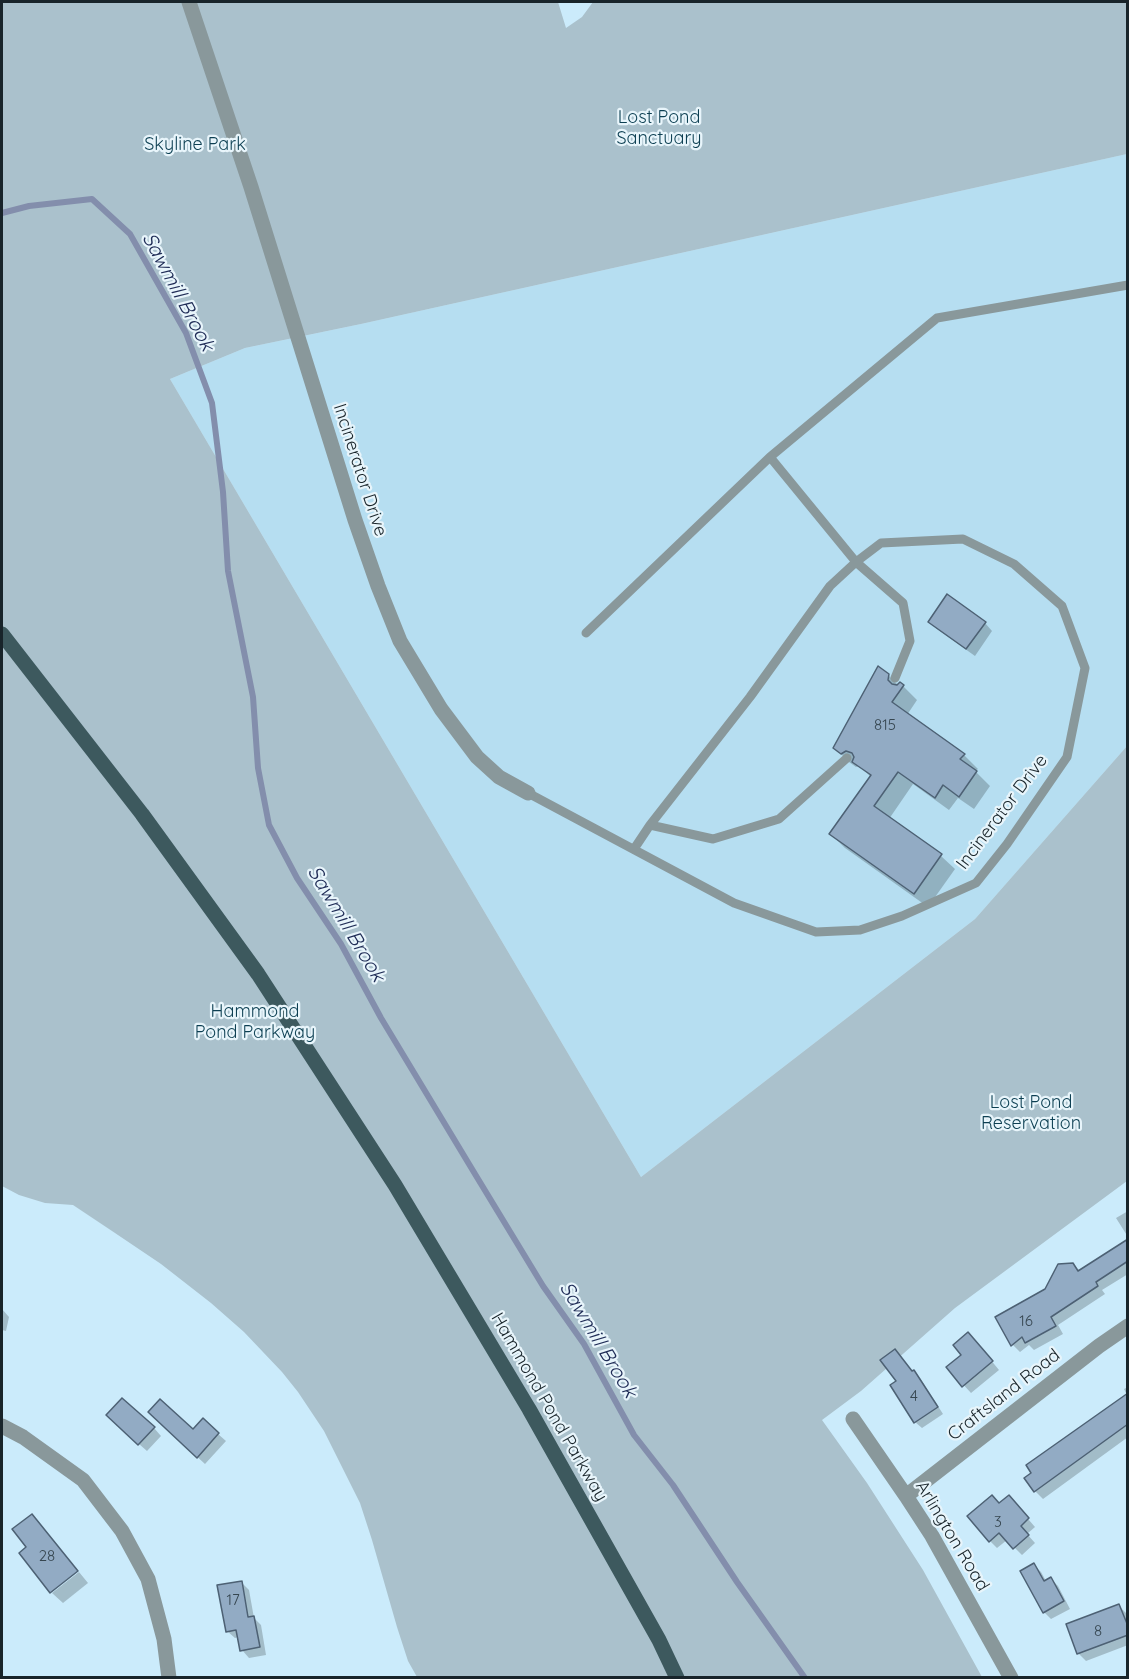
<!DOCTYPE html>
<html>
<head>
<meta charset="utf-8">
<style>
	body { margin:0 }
	#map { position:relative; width:1129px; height:1679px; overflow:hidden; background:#cbebfb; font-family:Quicksand,sans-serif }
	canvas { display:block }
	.frame { position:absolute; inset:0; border:3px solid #18242a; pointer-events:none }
</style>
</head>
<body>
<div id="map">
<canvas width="1129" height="1679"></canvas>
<div class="frame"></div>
</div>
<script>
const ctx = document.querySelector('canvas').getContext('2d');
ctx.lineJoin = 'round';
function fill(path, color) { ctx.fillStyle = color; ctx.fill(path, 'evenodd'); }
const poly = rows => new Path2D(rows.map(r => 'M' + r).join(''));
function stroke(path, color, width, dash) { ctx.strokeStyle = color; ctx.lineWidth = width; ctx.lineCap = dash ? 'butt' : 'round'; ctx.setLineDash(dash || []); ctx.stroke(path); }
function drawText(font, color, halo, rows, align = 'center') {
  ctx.font = font + ' Quicksand,sans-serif'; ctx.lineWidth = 4.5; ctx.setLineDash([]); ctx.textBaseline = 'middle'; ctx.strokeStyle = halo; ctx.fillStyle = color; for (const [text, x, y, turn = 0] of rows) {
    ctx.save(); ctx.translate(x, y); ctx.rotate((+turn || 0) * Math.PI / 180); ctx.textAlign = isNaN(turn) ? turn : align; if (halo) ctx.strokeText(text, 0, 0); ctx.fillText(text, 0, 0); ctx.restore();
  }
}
fill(poly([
	[1127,154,1127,746,975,919,641,1177,170,379,245,348,361,324]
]), '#b6def1');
fill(poly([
	[2,2,558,2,566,28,582,17,593,2,1127,2,1127,154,361,324,245,348,170,379,641,1177,975,919,1127,746,1127,1181,955,1308,861,1391,822,1420,867,1483,923,1570,982,1677,417,1677,408,1661,397,1627,372,1540,360,1503,324,1431,298,1392,282,1372,244,1332,211,1303,161,1264,115,1233,73,1205,45,1203,19,1195,2,1186]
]), '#aac1cc');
fill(poly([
	[930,622,985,623,992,631,975,656,937,629],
	[888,675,898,685,900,684,903,686,917,700,907,715,964,755,978,769,975,771,990,786,974,809,958,798,949,810,913,784,889,819,941,856,955,869,928,907,845,848,831,834,871,777,859,766,856,767,849,762,835,748],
	[1128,1211,1128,1237,1116,1218],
	[1128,1241,1128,1274,1102,1290,1105,1294,1058,1325,1063,1334,1034,1350,1029,1345,1020,1352,1013,1345,997,1317,1046,1290,1073,1264,1080,1271],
	[2,1309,9,1317,6,1331,2,1330],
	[976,1342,999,1370,971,1393,948,1368],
	[895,1351,913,1372,920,1378,943,1414,922,1428,915,1422,898,1382],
	[1128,1387,1128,1437,1043,1499,1035,1491,1127,1395,1124,1389],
	[157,1420,193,1431,218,1434,226,1441,205,1464],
	[115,1423,154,1428,161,1436,147,1451],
	[1000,1505,1016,1505,1035,1527,1027,1534,1035,1543,1022,1555,1007,1540,997,1548,990,1541],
	[1034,1565,1041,1572,1046,1581,1050,1578,1058,1586,1070,1609,1051,1619,1044,1612],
	[79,1572,88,1583,63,1603,52,1593],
	[241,1582,249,1590,254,1618,261,1625,266,1655,249,1658,242,1650,239,1637,235,1638,227,1631],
	[1119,1606,1126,1613,1128,1617,1128,1645,1086,1661,1078,1653]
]), '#0003');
stroke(poly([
	[2,213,29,206,92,199,130,234,186,333,212,403,223,492,228,571,253,697,258,768,269,825,297,878,341,944,381,1018,475,1174,543,1286,584,1344,634,1435,673,1485,737,1582,805,1678]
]), '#838eac', 6);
const building = poly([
	[947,594,986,622,966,649,928,622,947,594],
	[878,666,889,674,888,680,892,684,897,685,900,682,904,685,892,702,965,754,960,759,977,771,959,797,943,785,935,798,898,772,874,806,942,854,914,894,829,834,871,775,852,762,854,757,852,753,846,751,841,754,833,748,878,666],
	[1128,1239,1128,1261,1096,1282,1098,1286,1051,1317,1056,1326,1025,1343,1022,1337,1011,1346,995,1317,1045,1289,1058,1264,1073,1263,1078,1271,1128,1239],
	[968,1332,993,1361,962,1387,946,1367,961,1355,953,1345,968,1332],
	[895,1349,912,1371,914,1370,938,1407,914,1423,890,1385,896,1381,880,1360,895,1349],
	[1128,1393,1128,1424,1034,1492,1024,1478,1031,1473,1026,1465,1128,1393],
	[122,1398,155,1427,138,1445,106,1415,122,1398],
	[160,1399,193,1429,203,1418,219,1433,197,1458,148,1412,160,1399],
	[992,1495,999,1503,1009,1495,1029,1518,1021,1526,1029,1535,1013,1549,999,1533,989,1542,967,1516,992,1495],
	[32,1514,78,1571,50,1593,19,1553,26,1547,12,1529,32,1514],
	[1034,1563,1044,1581,1051,1577,1064,1601,1043,1613,1020,1571,1034,1563],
	[242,1581,248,1617,254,1616,260,1647,240,1651,236,1630,226,1632,217,1585,242,1581],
	[1119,1604,1128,1626,1128,1635,1077,1654,1066,1624,1119,1604]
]);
fill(building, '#92abc4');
stroke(building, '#4d6174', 1.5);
stroke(poly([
	[770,457,937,318,1128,285],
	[586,633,770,457,856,562,903,603,910,641,895,678],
	[528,793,734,903,816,932,860,930,902,916,976,883,1007,844,1067,757,1085,668,1062,606,1014,564,963,539,881,543,856,562,830,586,750,697,650,825,634,849],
	[650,825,713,839,779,819,847,758]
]), '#89989b', 9);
stroke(poly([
	[189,2,251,187,355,520,378,586,400,641,441,709,477,757,499,777,528,793],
	[853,1419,906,1496,932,1536,1011,1678],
	[2,1426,23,1437,83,1480,122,1531,148,1579,164,1639,169,1678],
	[906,1496,1099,1346,1128,1326]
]), '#89989b', 15);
stroke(poly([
	[2,634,142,814,258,974,395,1185,529,1409,659,1640,677,1678]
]), '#3d595e', 15);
drawText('15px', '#364650', null, [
	["815",885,725],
	["16",1026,1321],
	["4",914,1396],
	["3",998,1522],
	["28",47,1556],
	["17",233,1600],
	["8",1098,1631]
]);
drawText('18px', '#0c3f52', '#e8f5fb', [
	["Lost Pond",659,118],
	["Sanctuary",659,139],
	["Skyline Park",195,145],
	["Hammond",255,1012],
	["Pond Parkway",255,1033],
	["Lost Pond",1031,1103],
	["Reservation",1031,1124]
]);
drawText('18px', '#18242a', '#e8f5fb', [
	["Incinerator Drive",360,470,72],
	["Incinerator Drive",1002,812,-53],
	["Craftsland Road",1004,1395,-38],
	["Hammond Pond Parkway",549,1407,60],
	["Arlington Road",952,1536,59]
]);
drawText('italic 20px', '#202d57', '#e8f5fb', [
	["Sawmill Brook",178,292,62],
	["Sawmill Brook",346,924,59],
	["Sawmill Brook",598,1340,59]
]);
</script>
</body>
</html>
